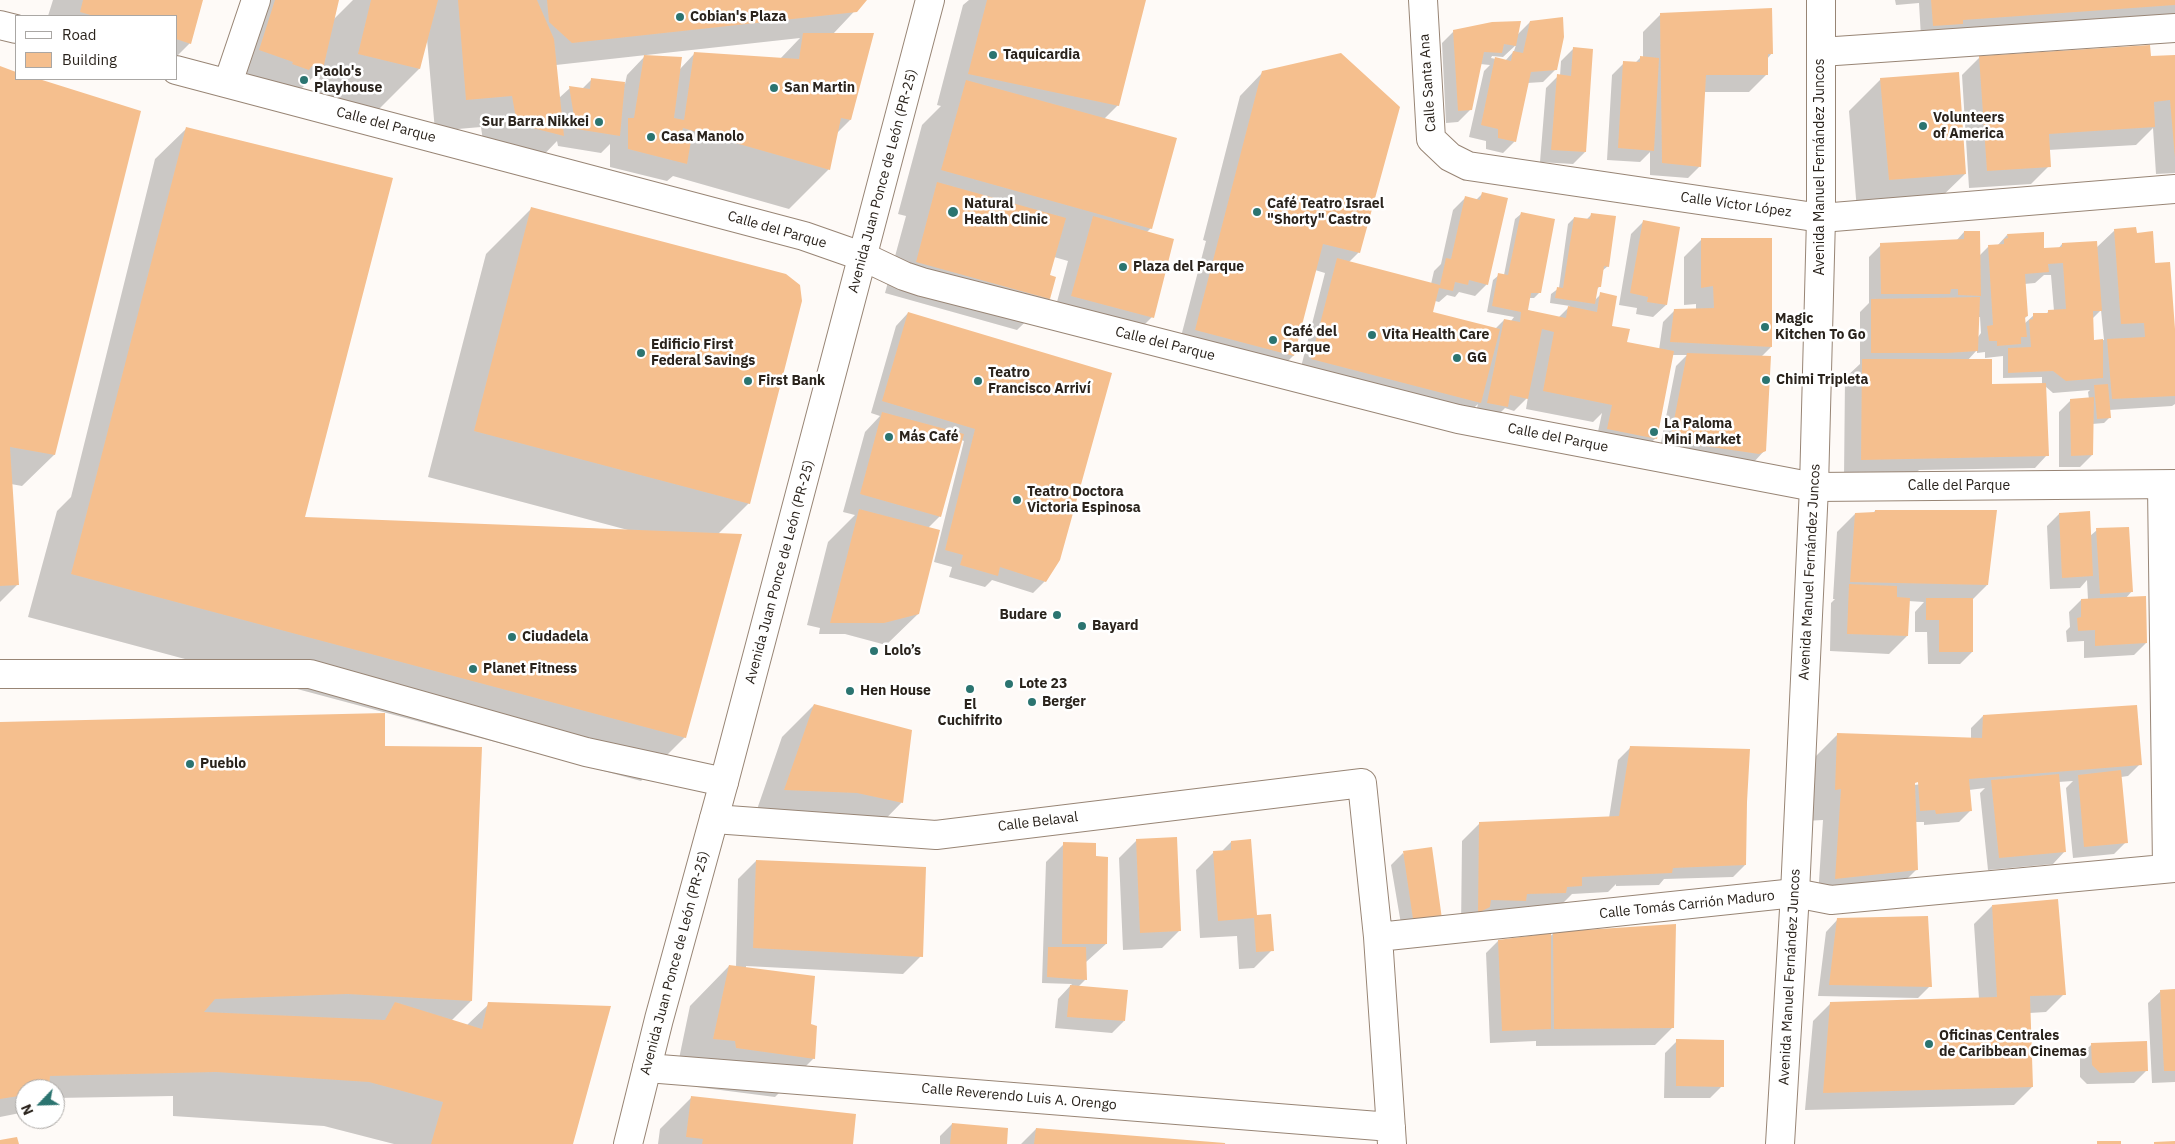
<!DOCTYPE html>
<html>
<head>
<meta charset="utf-8">
<style>
	body { margin:0 }
	#map { position:relative; width:2175px; height:1144px; overflow:hidden; background:#fefaf7; font-family:"IBM Plex Sans",sans-serif }
	canvas { display:block }
	.legend { position:absolute; left:15px; top:15px; width:162px; height:65px; box-sizing:border-box; background:#fff; border:1px solid #aaa7a4; margin:0; padding:6px 9px; list-style:none; font-size:15px; color:#2a231c }
	.legend li { display:flex; align-items:center; gap:10px; height:25px }
	.legend b { width:25px; border:1px solid #aaa7a4 }
	.north { position:absolute; left:15px; top:1079px; width:50px; height:50px; box-sizing:border-box; background:#fff; border:1px solid #aaa7a4; border-radius:50%; rotate:246deg; font-size:14px; font-weight:700; line-height:20px; text-align:center; color:#2a231c }
	.north::after { content:''; display:block; margin:auto; width:18px; height:22px; background:#2b7470; clip-path:polygon(50% 0,100% 100%,50% 72%,0 100%) }
</style>
</head>
<body>
<div id="map">
<canvas width="2175" height="1144"></canvas>
<ul class="legend">
<li><b style="height:6px;background:#fff"></b>Road</li>
<li><b style="height:14px;background:#f5bf8e"></b>Building</li>
</ul>
<div class="north">N</div>
</div>
<script>
const ctx = document.querySelector('canvas').getContext('2d');
ctx.lineJoin = 'round';
function fill(path, color) { ctx.fillStyle = color; ctx.fill(path, 'evenodd'); }
const poly = rows => new Path2D(rows.map(r => 'M' + r).join(''));
function stroke(path, color, width, dash) { ctx.strokeStyle = color; ctx.lineWidth = width; ctx.lineCap = dash ? 'butt' : 'round'; ctx.setLineDash(dash || []); ctx.stroke(path); }
function drawText(font, color, halo, rows, align = 'center') {
  ctx.font = font + ' "IBM Plex Sans",sans-serif'; ctx.lineWidth = 5; ctx.setLineDash([]); ctx.textBaseline = 'middle'; ctx.strokeStyle = halo; ctx.fillStyle = color; for (const [text, x, y, turn = 0] of rows) {
    ctx.save(); ctx.translate(x, y); ctx.rotate((+turn || 0) * Math.PI / 180); ctx.textAlign = isNaN(turn) ? turn : align; if (halo) ctx.strokeText(text, 0, 0); ctx.fillText(text, 0, 0); ctx.restore();
  }
}
fill(poly([
	[53,0,202,0,190,43,176,57,176,16,48,16],
	[260,0,338,0,334,19,353,0,865,0,833,34,850,120,836,134,829,169,789,209,673,176,667,181,610,167,610,144,601,153,558,146,557,141,532,167,485,155,481,127,435,131,427,39,419,69,375,113,315,97,322,68,299,91,236,73],
	[800,38,780,59,695,53,680,69,645,56,627,75,625,84,592,79,582,89,570,88,559,98,556,65],
	[969,0,1145,0,1118,105,1104,119,1151,228,1147,232,1152,317,1134,335,1054,313,1068,261,1054,257,1049,276,1049,299,1017,330,885,293,906,216,898,214,922,125,941,106,937,105,963,5],
	[1895,0,2175,0,2175,15,1921,37,1919,3,1896,5],
	[1661,14,1772,53,1767,59,1767,74,1749,92,1704,92,1700,166,1688,178,1650,175,1650,152,1640,162,1607,160,1612,75,1624,63,1635,63,1640,58,1643,58,1643,32],
	[1530,22,1555,70,1543,82,1527,83,1515,141,1503,153,1486,149,1486,141,1469,137,1484,71,1490,65,1480,64,1470,110,1458,122,1446,123,1442,43,1454,31,1517,35],
	[1516,45,1514,51,1505,61,1491,58,1492,56,1503,57],
	[1574,48,1585,152,1573,164,1540,162,1546,88,1558,76,1560,76,1561,61],
	[2175,56,2175,173,2156,174,2153,128,2136,145,2048,150,2049,166,2031,184,1969,188,1962,75,1980,57],
	[0,68,16,73,16,79,34,79,139,112,54,455,22,486,11,484,17,585,0,602],
	[1263,72,1359,252,1348,263,1431,284,1434,271,1441,264,1453,210,1465,198,1476,200,1483,193,1487,284,1475,296,1459,292,1455,297,1447,295,1439,302,1435,301,1432,313,1495,329,1504,320,1511,321,1514,317,1487,312,1493,280,1499,275,1504,275,1515,219,1521,214,1540,292,1534,298,1529,298,1527,310,1558,318,1570,306,1550,303,1551,294,1559,288,1568,224,1574,218,1586,220,1592,214,1608,266,1602,271,1600,286,1596,290,1595,300,1601,294,1610,327,1624,347,1659,350,1663,322,1675,310,1696,310,1696,304,1684,305,1684,257,1702,239,1771,347,1761,357,1765,450,1753,463,1659,453,1676,366,1687,355,1672,355,1656,438,1643,450,1596,441,1602,413,1593,422,1526,409,1528,397,1514,411,1505,408,1494,419,1475,415,1478,404,1456,425,1300,371,1325,273,1315,270,1293,356,1275,374,1178,348,1206,241,1203,240,1240,96],
	[1881,79,1965,174,1933,205,1857,211,1849,111],
	[187,128,303,518,628,530,428,477,486,254,532,208,749,503,718,534,685,737,641,781,28,617,57,511,71,497,155,159],
	[1643,222,1666,305,1653,317,1636,314,1637,308,1619,305,1631,234],
	[2115,230,2135,234,2154,265,2175,336,2175,404,2172,406,2109,410,2110,417,2104,423,2092,424,2092,455,2080,467,2059,467,2059,412,2071,400,2089,399,2088,392,2090,390,2053,393,2045,386,2047,455,2035,468,1919,470,1913,476,1844,477,1845,378,1860,364,1860,312,1869,303,1869,257,1881,245,1956,241,1964,232,1979,256,1988,247,1997,246,2007,235,2042,250,2058,249,2062,244,2096,248],
	[2044,275,2051,275,2054,311,2049,311,2046,314,2034,315,2024,324,2024,319,2027,316,2024,284,2035,283],
	[2101,310,2104,340,2092,341,2092,319],
	[1978,317,1980,317,1981,333,1978,337],
	[1977,350,1977,353,1985,352,1985,358,2003,356,2003,378,2042,377,2042,384,1991,385,1967,361],
	[908,313,1110,374,1045,581,1033,593,992,580,985,587,949,577,952,567,934,562,964,441,961,440,940,516,928,528,918,614,886,645,845,634,819,634,820,628,807,625,828,542,855,515,843,512,865,432,880,416,871,413,896,326],
	[1875,511,1987,585,1972,600,1972,652,1960,664,1928,664,1927,632,1915,632,1915,612,1924,602,1908,601,1907,636,1889,654,1830,651,1831,603,1835,599,1833,599,1837,532,1855,514,1872,514],
	[2059,514,2090,536,2097,530,2132,591,2126,598,2146,643,2134,655,2084,658,2084,641,2067,642,2066,631,2070,627,2069,612,2081,600,2088,600,2087,580,2080,588,2050,589,2047,526],
	[814,705,902,802,871,834,753,821,782,737],
	[1983,716,2140,764,2128,776,2121,777,2126,842,2114,854,2073,858,2066,788,2073,781,2058,782,2065,851,2053,864,1988,870,1980,793,1985,788,1969,790,1971,810,1959,822,1924,825,1924,822,1915,822,1916,870,1898,888,1818,896,1823,820,1804,821,1806,766,1838,734,1971,739,1971,728],
	[1914,782,1923,782,1923,784,1914,785],
	[0,723,384,747,471,1001,451,1021,467,1025,489,1004,571,1144,394,1144,324,1126,173,1116,173,1096,55,1098,55,1089,25,1089,25,1112,0,1117],
	[1630,748,1745,865,1733,877,1664,879,1659,885,1616,886,1616,884,1608,892,1572,894,1562,904,1553,904,1547,911,1461,930,1462,841,1480,823,1609,818,1618,760],
	[1137,840,1180,930,1162,948,1123,950,1119,858],
	[1231,842,1255,917,1272,950,1254,968,1239,969,1237,936,1200,938,1196,870,1214,852,1222,851],
	[1064,844,1106,944,1086,962,1086,979,1078,987,1124,1021,1112,1033,1055,1028,1058,999,1072,984,1042,983,1046,862],
	[1403,853,1441,918,1402,930,1391,865],
	[756,861,921,956,903,974,746,966,746,968,810,1025,814,1058,775,1097,697,1087,697,1080,675,1078,690,1006,729,966,736,967,738,879],
	[1992,906,2064,994,2046,1012,2029,1013,2032,1087,2014,1105,1805,1110,1813,1021,1831,1003,1979,999,1974,924],
	[1838,919,1930,986,1918,998,1818,996,1826,932],
	[1553,934,1673,1027,1655,1045,1536,1046,1536,1041,1490,1043,1486,953,1498,941,1549,937],
	[2175,990,2175,1082,2152,1083,2148,1003,2161,991],
	[1677,1041,1722,1086,1710,1098,1664,1098,1665,1053],
	[2092,1044,2146,1071,2134,1083,2087,1084,2080,1077,2080,1056],
	[691,1098,852,1144,658,1144,660,1129],
	[952,1124,1006,1144,940,1144,940,1136],
	[1036,1129,1227,1144,1021,1144]
]), '#0003');
fill(poly([
	[83,0,203,0,191,44,176,39,176,16,94,16,80,12],
	[275,0,339,0,323,69,312,66,309,70,292,64,293,62,259,50],
	[371,0,438,0,420,69,358,54],
	[458,0,537,0,554,39,564,136,517,124,512,96,466,100],
	[547,0,867,0,857,12,572,43,549,22],
	[987,0,1146,0,1119,106,968,74],
	[1931,0,2175,0,2175,5,1963,20,1963,24,1933,26],
	[1772,8,1773,54,1768,54,1768,75,1706,75,1701,167,1662,163,1660,13],
	[1563,17,1564,37,1557,70,1531,72,1516,142,1498,138,1498,129,1481,125,1495,57,1511,61,1513,51,1523,53,1530,21],
	[1521,21,1516,46,1504,44,1502,53,1484,52,1472,110,1458,111,1453,30,1492,22],
	[803,33,874,33,851,120,841,118,830,170,683,128,682,132,692,135,687,164,628,149,628,118,634,118,644,55,682,57,674,118,684,120,694,52,799,59],
	[2150,45,2151,56,2175,55,2175,158,2170,100,2154,102,2155,127,2049,134,2051,167,1987,171,1979,56],
	[1573,47,1593,49,1586,152,1551,150,1557,74,1571,76],
	[1341,53,1400,107,1360,253,1323,244,1294,356,1195,330,1262,71],
	[1640,56,1659,58,1654,151,1618,148,1623,61,1640,62],
	[0,66,16,72,16,79,39,79,141,111,55,455,10,447,19,585,0,586],
	[1959,72,1966,174,1889,180,1880,78],
	[591,78,625,82,620,136,576,129,569,86,590,89],
	[966,80,1177,138,1152,229,941,170],
	[186,127,393,178,305,517,742,534,686,738,71,574],
	[937,182,1066,218,1050,275,1056,277,1050,299,916,262],
	[1482,192,1508,198,1488,285,1469,280,1468,285,1455,282,1453,291,1439,288,1433,312,1500,329,1481,403,1311,359,1337,258,1440,285,1446,258,1451,259,1465,196,1480,200],
	[531,207,786,274,800,285,802,301,750,504,474,431],
	[1521,212,1555,219,1541,293,1531,293,1528,310,1566,318,1568,306,1597,312,1600,292,1617,296,1612,326,1630,329,1627,342,1674,351,1657,439,1607,429,1612,405,1543,391,1554,332,1542,329,1528,399,1510,395,1508,407,1487,403,1504,319,1520,322,1521,312,1492,306,1498,273,1508,275],
	[1591,213,1616,216,1609,267,1604,266,1601,287,1598,287,1595,304,1555,298,1557,287,1563,288,1574,217,1590,219],
	[1093,216,1174,239,1154,318,1071,296],
	[1643,220,1680,227,1667,305,1647,302,1648,297,1630,293],
	[2136,227,2137,233,2153,231,2155,263,2170,262,2175,329,2175,396,2112,399,2107,339,2145,337,2144,323,2121,324,2114,229],
	[1964,231,1980,231,1981,296,1958,295,1958,289,1951,289,1950,294,1881,294,1880,243,1964,239],
	[2044,232,2044,248,2062,247,2062,243,2097,241,2102,311,2093,311,2094,340,2103,339,2103,378,2066,381,2053,371,2008,373,2008,348,2031,347,2029,320,2033,319,2033,313,2048,313,2048,310,2066,309,2063,263,2048,264,2049,272,2025,274,2028,316,2025,317,2027,337,2021,337,2021,344,1997,346,1997,341,1989,341,1987,326,1993,325,1988,245,2004,244,2004,239,2008,238,2007,234],
	[1701,238,1772,238,1772,347,1670,342,1674,309,1714,308,1713,286,1701,288],
	[1980,297,1978,351,1947,353,1871,353,1871,299],
	[908,312,1112,373,1060,560,1046,582,1000,567,998,576,960,565,963,555,945,550,975,429,882,401],
	[1687,353,1771,356,1766,451,1759,454,1670,441],
	[1862,359,1992,359,1992,384,2046,383,2049,456,1861,460],
	[2108,384,2111,418,2097,419,2094,385],
	[2094,397,2093,455,2071,456,2070,399],
	[882,412,964,434,941,517,860,494],
	[859,509,940,530,919,614,884,623,830,623],
	[1875,510,1997,510,1988,585,1850,582,1855,513,1875,512],
	[2090,511,2093,576,2062,578,2059,513],
	[2129,527,2133,592,2100,594,2096,528],
	[1849,584,1897,586,1897,597,1910,598,1908,636,1847,634],
	[2146,596,2147,643,2095,646,2095,630,2078,631,2077,618,2081,617,2081,599],
	[1926,598,1973,598,1973,652,1939,652,1939,620,1926,620],
	[814,704,912,730,903,803,857,793,784,790],
	[2137,705,2142,765,1969,779,1972,811,1936,814,1935,810,1920,811,1918,782,1915,783,1918,870,1835,879,1841,789,1835,790,1837,733,1982,738,1983,715],
	[385,713,385,746,482,747,472,1001,347,994,215,999,204,1012,385,1020,395,1002,482,1029,488,1002,611,1006,573,1144,431,1144,443,1102,369,1082,216,1072,50,1076,49,1089,25,1089,25,1095,0,1099,0,722],
	[1630,746,1750,749,1747,802,1746,865,1673,868,1672,873,1582,877,1582,886,1567,887,1566,893,1527,894,1526,901,1491,900,1490,907,1478,913,1479,822,1619,816],
	[2121,770,2128,843,2084,847,2078,775],
	[2059,774,2066,852,1999,858,1991,780],
	[1177,837,1181,931,1140,933,1136,839],
	[1251,839,1257,915,1271,914,1274,951,1256,952,1254,918,1218,921,1213,851,1231,850,1231,841],
	[1063,842,1096,843,1096,856,1108,857,1107,944,1062,944],
	[1432,847,1442,919,1413,919,1403,851],
	[756,860,926,867,923,957,753,948],
	[2058,899,2066,995,2030,996,2033,1087,1823,1093,1830,1002,1997,997,1992,905],
	[1928,916,1932,987,1829,985,1837,918],
	[1676,924,1674,1028,1554,1029,1553,932],
	[1551,933,1551,1029,1502,1031,1498,940],
	[1048,947,1086,947,1087,980,1047,977],
	[729,965,815,976,811,1024,817,1026,815,1059,736,1048,735,1041,713,1039],
	[1070,985,1128,990,1125,1021,1067,1017],
	[2175,989,2175,1071,2164,1071,2160,990],
	[1676,1039,1724,1040,1724,1087,1676,1086],
	[2147,1041,2148,1071,2100,1073,2092,1065,2091,1043],
	[691,1096,856,1114,853,1144,702,1144,703,1139,686,1137],
	[952,1123,1008,1128,1007,1144,950,1144],
	[1036,1128,1225,1143,1225,1144,1034,1144],
	[17,1137,19,1144,0,1144,0,1140],
	[2097,1141,2121,1141,2121,1144,2097,1144],
	[2175,1141,2175,1144,2154,1144,2154,1142]
]), '#f5bf8e');
const minor = poly([
	[1423,0,1431,139,1450,157,1468,166,1821,218,2175,189],
	[0,25,16,29],
	[1821,52,2175,28],
	[176,70,804,236,864,257,904,276,922,282,1458,419,1814,487,2175,484],
	[228,83,256,0],
	[2162,486,2167,868],
	[0,674,310,674,586,752,724,782],
	[714,819,936,835,1362,783,1378,937,1392,1144],
	[1378,937,1795,893,1831,900,2175,868],
	[647,1068,1391,1127]
]);
const major = poly([
	[628,1144,659,1019,724,782,930,0],
	[1780,1144,1795,893,1814,487,1821,218,1821,0]
]);
stroke(minor, '#988575', 30);
stroke(major, '#988575', 30);
stroke(minor, '#fff', 28);
stroke(major, '#fff', 28);
for (const [x, y, r, color] of [
	[680,17,5,"#2b7470"],
	[993,55,5,"#2b7470"],
	[304,80,5,"#2b7470"],
	[774,88,5,"#2b7470"],
	[599,122,5,"#2b7470"],
	[1923,126,5,"#2b7470"],
	[651,137,5,"#2b7470"],
	[953,212,6,"#2b7470"],
	[1257,212,5,"#2b7470"],
	[1123,267,5,"#2b7470"],
	[1765,327,5,"#2b7470"],
	[1372,335,5,"#2b7470"],
	[1273,340,5,"#2b7470"],
	[641,353,5,"#2b7470"],
	[1457,358,5,"#2b7470"],
	[1766,380,5,"#2b7470"],
	[748,381,5,"#2b7470"],
	[978,381,5,"#2b7470"],
	[1654,432,5,"#2b7470"],
	[889,437,5,"#2b7470"],
	[1017,500,5,"#2b7470"],
	[1057,615,5,"#2b7470"],
	[1082,626,5,"#2b7470"],
	[512,637,5,"#2b7470"],
	[874,651,5,"#2b7470"],
	[473,669,5,"#2b7470"],
	[1009,684,5,"#2b7470"],
	[970,689,5,"#2b7470"],
	[850,691,5,"#2b7470"],
	[1032,702,5,"#2b7470"],
	[190,764,5,"#2b7470"],
	[1929,1044,5,"#2b7470"]
]) { const dot = new Path2D(); dot.arc(x, y, r, 0, 2 * Math.PI); ctx.fillStyle = color; ctx.fill(dot); stroke(dot, '#fff', 2); }
drawText('bold 14px', '#2a231c', '#fff', [
	["Cobian's Plaza",690,17],
	["Taquicardia",1003,55],
	["Paolo's",314,72],
	["Playhouse",314,88],
	["San Martin",784,88],
	["Volunteers",1933,118],
	["of America",1933,134],
	["Sur Barra Nikkei",589,122,"right"],
	["Casa Manolo",661,137],
	["Natural",964,204],
	["Health Clinic",964,220],
	["Café Teatro Israel",1267,204],
	["\"Shorty\" Castro",1267,220],
	["Plaza del Parque",1133,267],
	["Magic",1775,319],
	["Kitchen To Go",1775,335],
	["Café del",1283,332],
	["Parque",1283,348],
	["Vita Health Care",1382,335],
	["Edificio First",651,345],
	["Federal Savings",651,361],
	["GG",1467,358],
	["Teatro",988,373],
	["Francisco Arriví",988,389],
	["Chimi Tripleta",1776,380],
	["First Bank",758,381],
	["La Paloma",1664,424],
	["Mini Market",1664,440],
	["Más Café",899,437],
	["Teatro Doctora",1027,492],
	["Victoria Espinosa",1027,508],
	["Budare",1047,615,"right"],
	["Bayard",1092,626],
	["Ciudadela",522,637],
	["Lolo’s",884,651],
	["Planet Fitness",483,669],
	["Lote 23",1019,684],
	["Hen House",860,691],
	["Berger",1042,702],
	["El",970,705,"center"],
	["Cuchifrito",970,721,"center"],
	["Pueblo",200,764],
	["Oficinas Centrales",1939,1036],
	["de Caribbean Cinemas",1939,1052]
], 'left');
drawText('14px', '#2a231c', '#fff', [
	["Calle Santa Ana",1428,83,-94],
	["Calle del Parque",386,125,15],
	["Avenida Manuel Fernández Juncos",1820,167,-90],
	["Avenida Juan Ponce de León (PR-25)",883,181,-75],
	["Calle Víctor López",1736,205,8],
	["Calle del Parque",777,230,16],
	["Calle del Parque",1165,344,14],
	["Calle del Parque",1558,438,11],
	["Calle del Parque",1959,486],
	["Avenida Juan Ponce de León (PR-25)",780,572,-75],
	["Avenida Manuel Fernández Juncos",1810,572,-87],
	["Calle Belaval",1038,822,-7],
	["Calle Tomás Carrión Maduro",1687,905,-6],
	["Avenida Juan Ponce de León (PR-25)",675,963,-75],
	["Avenida Manuel Fernández Juncos",1790,977,-87],
	["Calle Reverendo Luis A. Orengo",1019,1097,5]
]);
</script>
</body>
</html>
